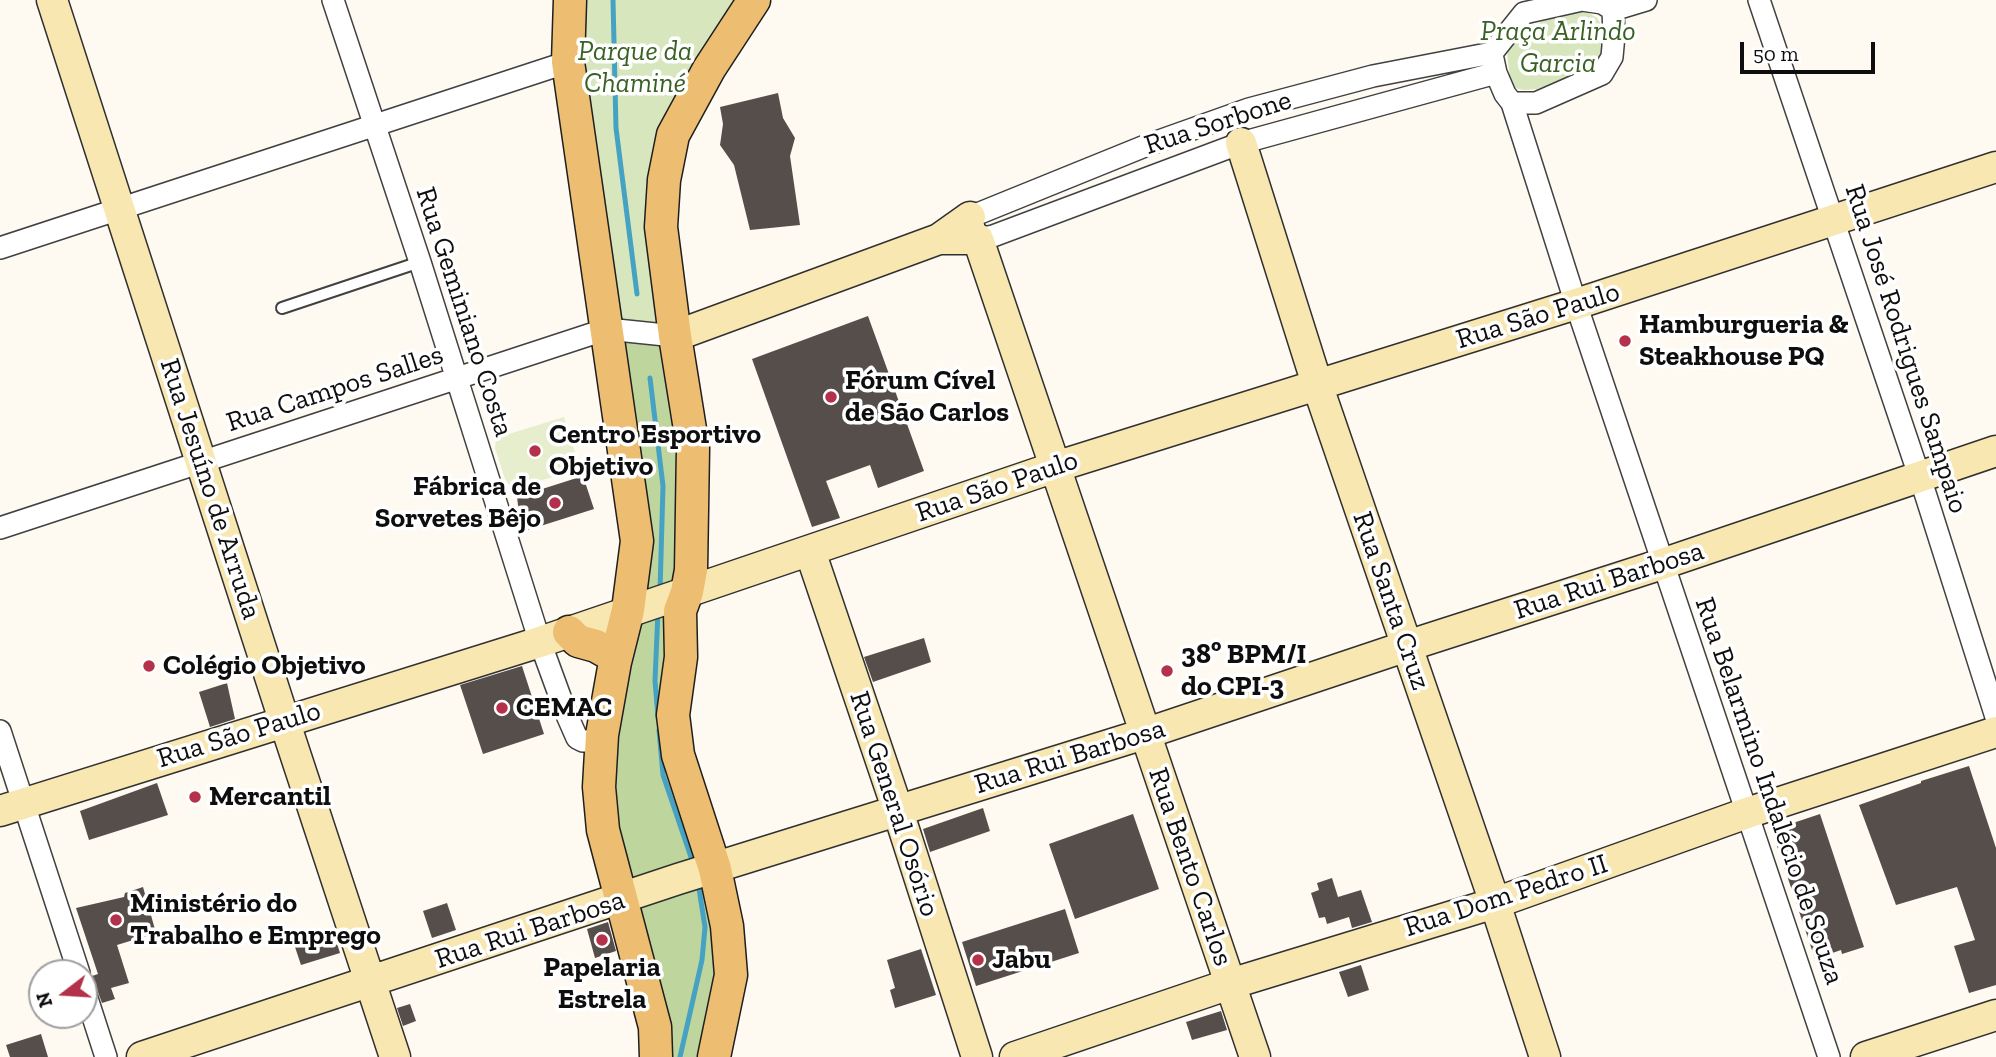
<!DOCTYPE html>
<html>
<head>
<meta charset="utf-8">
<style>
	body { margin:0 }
	#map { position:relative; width:1996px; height:1057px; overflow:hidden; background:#fef9f1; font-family:"Zilla Slab",serif }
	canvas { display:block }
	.north { position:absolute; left:28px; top:959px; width:70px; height:70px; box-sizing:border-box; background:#fff; border:2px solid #9f9f9f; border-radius:50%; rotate:253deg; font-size:19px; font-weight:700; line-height:28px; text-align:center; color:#0e0e0e }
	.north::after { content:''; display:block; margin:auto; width:24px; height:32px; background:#b3314a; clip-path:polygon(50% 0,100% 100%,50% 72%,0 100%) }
	.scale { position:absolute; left:1740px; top:42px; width:135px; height:32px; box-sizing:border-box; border:4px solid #0e0e0e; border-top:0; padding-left:9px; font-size:21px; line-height:24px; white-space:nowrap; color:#0e0e0e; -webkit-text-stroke:5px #fff; paint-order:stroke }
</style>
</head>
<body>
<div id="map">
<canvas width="1996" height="1057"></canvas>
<div class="north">N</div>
<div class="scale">50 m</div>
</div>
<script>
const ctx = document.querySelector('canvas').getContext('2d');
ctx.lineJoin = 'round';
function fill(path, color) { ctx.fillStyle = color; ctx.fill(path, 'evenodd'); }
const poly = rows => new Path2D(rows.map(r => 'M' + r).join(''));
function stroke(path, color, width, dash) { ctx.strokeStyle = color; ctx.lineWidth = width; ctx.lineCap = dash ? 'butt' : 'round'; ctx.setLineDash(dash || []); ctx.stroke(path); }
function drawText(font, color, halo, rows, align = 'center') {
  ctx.font = font + ' "Zilla Slab",serif'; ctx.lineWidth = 7; ctx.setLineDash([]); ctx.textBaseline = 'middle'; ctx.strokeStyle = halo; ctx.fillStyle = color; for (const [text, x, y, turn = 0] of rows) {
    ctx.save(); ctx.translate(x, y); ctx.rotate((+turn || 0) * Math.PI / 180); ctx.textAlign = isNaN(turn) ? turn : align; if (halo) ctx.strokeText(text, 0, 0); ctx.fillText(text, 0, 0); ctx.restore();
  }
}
fill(poly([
	[570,0,754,0,673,135,675,336,607,329],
	[1578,11,1587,12,1597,18,1603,28,1604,50,1598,61,1587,71,1537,89,1524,90,1515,88,1510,78,1507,53,1519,35,1544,20]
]), '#d8e6bd');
fill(poly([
	[607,329,675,336,693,448,673,715,727,926,714,1057,656,1057,603,830,628,610]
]), '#bed59d');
fill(poly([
	[564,417,580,469,512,489,505,479,495,448,496,438]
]), '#e7eece');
stroke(poly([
	[613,0,616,128,637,294],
	[650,378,663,486,660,591],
	[658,611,655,681,658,717],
	[659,730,663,775,694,866],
	[680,1057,702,960,705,927,698,882]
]), '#46a2c2', 5);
fill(poly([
	[778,93,783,118,795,138,790,156,800,225,750,230,734,165,720,145,723,124,720,107],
	[868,316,924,471,878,488,870,465,826,481,840,518,812,527,752,359],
	[583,476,594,509,528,530,518,505,517,497],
	[924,638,931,662,873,682,864,657],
	[522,666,544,734,483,754,460,685],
	[227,683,235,719,210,727,199,692],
	[1969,766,1996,848,1996,985,1969,993,1954,946,1975,940,1957,887,1896,905,1859,805,1921,783,1921,781],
	[157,783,168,815,89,840,80,811],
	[983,808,990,831,930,852,923,829],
	[1133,814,1159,889,1075,919,1049,844],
	[1820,814,1864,947,1842,954,1841,950,1815,959,1770,825,1790,824],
	[1332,878,1338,897,1361,890,1372,922,1352,928,1349,917,1327,924,1325,917,1319,918,1311,893,1319,890,1317,883],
	[143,887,156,933,117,945,129,983,111,988,115,999,102,1003,92,976,98,974,76,908,124,897,125,893],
	[447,903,456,930,432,938,423,911],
	[1065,909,1079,953,976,986,962,942],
	[608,922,616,951,595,958,587,929],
	[334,934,340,953,301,965,295,947],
	[921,949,936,995,895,1008,890,990,895,988,887,960],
	[1361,965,1369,990,1348,997,1339,972],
	[410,1004,416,1021,403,1026,397,1008],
	[1221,1011,1227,1030,1192,1040,1186,1022],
	[41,1034,48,1057,10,1057,6,1045]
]), '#564e4b');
const lane = poly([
	[282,308,420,262]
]);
const street = poly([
	[333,0,420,262,540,642,566,713,577,738,583,741,595,741,602,735],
	[1759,0,1926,496,1996,717],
	[1613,10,1646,0],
	[1492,53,1373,76,1249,109,1145,146,970,217,978,239,993,236,1241,143,1496,73],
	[1492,53,1524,13,1582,0,1602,3,1613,10],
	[1493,59,1496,73,1505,94,1512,103,1536,103,1602,74,1612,57,1614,35,1613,10],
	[1512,103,1576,304,1829,1057],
	[0,248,568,62],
	[0,528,607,329,675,336],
	[0,731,79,973],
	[84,989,106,1057]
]);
const secondary = poly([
	[52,0,284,720,395,1057],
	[1241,143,1317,384,1495,903,1545,1057],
	[939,239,978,239,1255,1057],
	[675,336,939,239,970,217],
	[810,551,898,811,977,1057],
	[0,811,540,642,1055,467,1576,304,1996,167],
	[142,1057,678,879,1144,734,1407,646,1662,564,1996,451],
	[1015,1057,1230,984,1495,903,1747,813,1996,732],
	[1866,1057,1996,1015]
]);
const primary = poly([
	[570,0,568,62,637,541,628,610,615,662,602,735,599,787,603,830,655,1027,656,1057],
	[569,632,578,641,596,646,612,655,615,662],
	[714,1057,731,975,727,926,715,869,678,755,673,715,681,657,680,611,687,592,691,570,693,448,675,336,661,227,664,180,673,135,709,69,754,0]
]);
stroke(lane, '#414141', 14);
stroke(street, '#414141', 24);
stroke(secondary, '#303030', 33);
stroke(primary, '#1f1f1f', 35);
stroke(lane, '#fff', 10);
stroke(street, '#fff', 21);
stroke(secondary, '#f8e7b1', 30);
stroke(primary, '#edbe71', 32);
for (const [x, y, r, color] of [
	[1625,341,7,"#b3314a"],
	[831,397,7,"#b3314a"],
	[535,451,7,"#b3314a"],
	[555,503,7,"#b3314a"],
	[149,666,7,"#b3314a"],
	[1167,671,7,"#b3314a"],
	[502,708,7,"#b3314a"],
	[195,797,7,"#b3314a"],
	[116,920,7,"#b3314a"],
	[602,940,7,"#b3314a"],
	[978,960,7,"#b3314a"]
]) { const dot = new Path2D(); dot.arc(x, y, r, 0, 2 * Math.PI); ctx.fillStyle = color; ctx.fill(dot); stroke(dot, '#fff', 2.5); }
drawText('italic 28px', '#396124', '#fff', [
	["Praça Arlindo",1558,32],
	["Garcia",1558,64],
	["Parque da",635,52],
	["Chaminé",635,84]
]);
drawText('28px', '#0e0e0e', '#fff', [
	["Rua Sorbone",1218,123,-18],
	["Rua Geminiano Costa",464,312,72],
	["Rua São Paulo",1538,316,-17],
	["Rua José Rodrigues Sampaio",1906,349,72],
	["Rua Campos Salles",335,389,-18],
	["Rua São Paulo",997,487,-19],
	["Rua Jesuíno de Arruda",210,489,72],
	["Rua Rui Barbosa",1609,581,-18],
	["Rua Santa Cruz",1391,601,71],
	["Rua São Paulo",239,735,-17],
	["Rua Rui Barbosa",1070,757,-17],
	["Rua Belarmino Indalécio de Souza",1769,791,71],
	["Rua General Osório",894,804,72],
	["Rua Bento Carlos",1190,867,71],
	["Rua Dom Pedro II",1506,896,-18],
	["Rua Rui Barbosa",530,930,-18]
]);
drawText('bold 28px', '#0e0e0e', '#fff', [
	["Hamburgueria &",1639,325],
	["Steakhouse PQ",1639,357],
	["Fórum Cível",845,381],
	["de São Carlos",845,413],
	["Centro Esportivo",549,435],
	["Objetivo",549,467],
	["Fábrica de",541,487,"right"],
	["Sorvetes Bêjo",541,519,"right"],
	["38º BPM/I",1181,655],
	["do CPI-3",1181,687],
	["Colégio Objetivo",163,666],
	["CEMAC",516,708],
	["Mercantil",209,797],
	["Ministério do",130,904],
	["Trabalho e Emprego",130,936],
	["Jabu",992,960],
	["Papelaria",602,968,"center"],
	["Estrela",602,1000,"center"]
], 'left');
</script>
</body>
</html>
